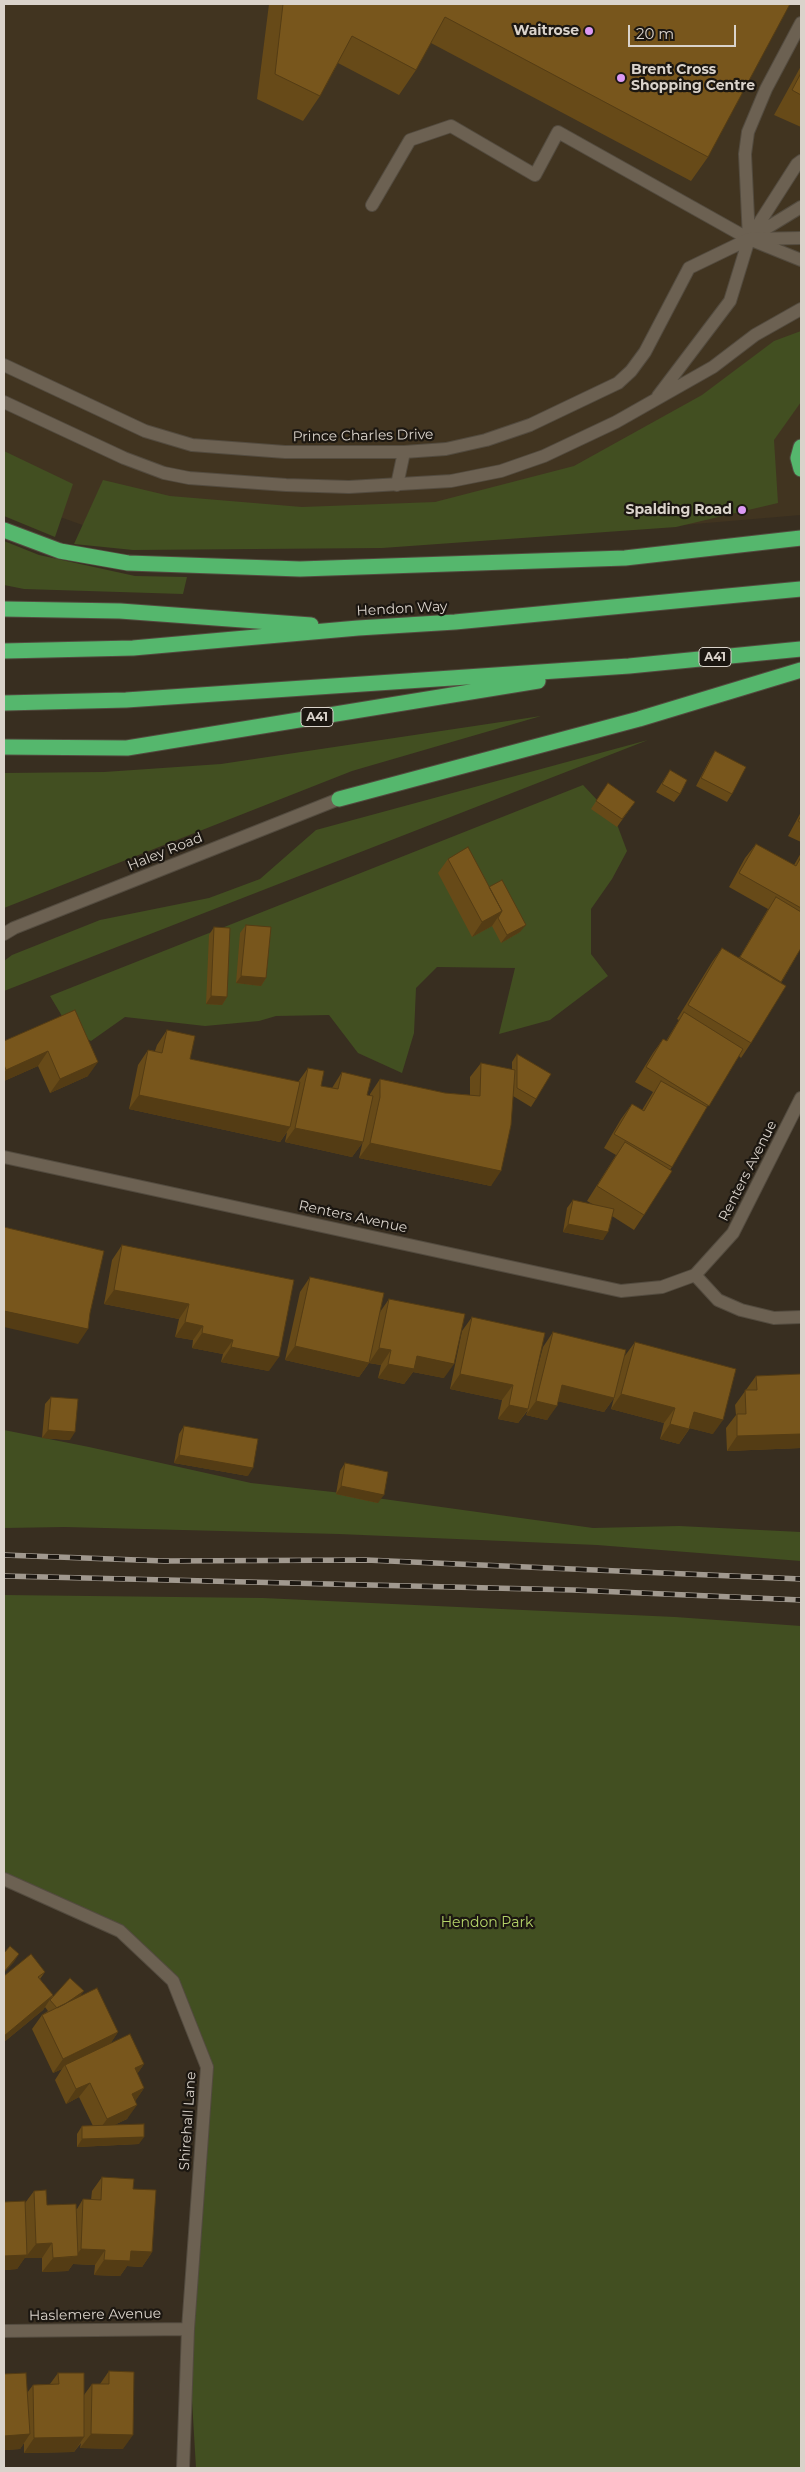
<!DOCTYPE html>
<html>
<head>
<meta charset="utf-8">
<style>
	body { margin:0 }
	#map { position:relative; width:805px; height:2472px; overflow:hidden; background:#382e20; font-family:Montserrat,sans-serif }
	canvas { display:block }
	.frame { position:absolute; inset:0; border:5px solid #dad3cb; pointer-events:none }
	.scale { position:absolute; left:628px; top:25px; width:108px; height:22px; box-sizing:border-box; border:2px solid #dad3cb; border-top:0; padding-left:6px; font-size:15px; line-height:18px; white-space:nowrap; color:#dad3cb; -webkit-text-stroke:4px #1c1711; paint-order:stroke }
</style>
</head>
<body>
<div id="map">
<canvas width="805" height="2472"></canvas>
<div class="frame"></div>
<div class="scale">20 m</div>
</div>
<script>
const ctx = document.querySelector('canvas').getContext('2d');
ctx.lineJoin = 'round';
function fill(path, color) { ctx.fillStyle = color; ctx.fill(path, 'evenodd'); }
const poly = rows => new Path2D(rows.map(r => 'M' + r).join(''));
function stroke(path, color, width, dash) { ctx.strokeStyle = color; ctx.lineWidth = width; ctx.lineCap = dash ? 'butt' : 'round'; ctx.setLineDash(dash || []); ctx.stroke(path); }
function drawText(font, color, halo, rows, align = 'center') {
  ctx.font = font + ' Montserrat,sans-serif'; ctx.lineWidth = 4.5; ctx.setLineDash([]); ctx.textBaseline = 'middle'; ctx.strokeStyle = halo; ctx.fillStyle = color; for (const [text, x, y, turn = 0] of rows) {
    ctx.save(); ctx.translate(x, y); ctx.rotate((+turn || 0) * Math.PI / 180); ctx.textAlign = isNaN(turn) ? turn : align; if (halo) ctx.strokeText(text, 0, 0); ctx.fillText(text, 0, 0); ctx.restore();
  }
}
fill(poly([
	[4,4,801,4,801,515,600,532,116,537,4,497]
]), '#413420');
fill(poly([
	[801,331,801,402,774,440,778,503,676,527,382,548,133,550,74,544,103,480,170,496,302,507,435,502,574,466,702,395,774,341],
	[4,451,73,484,55,537,4,516],
	[4,541,39,555,135,576,187,577,183,594,24,589,4,585],
	[541,716,352,771,4,908,4,773,104,772,221,764],
	[648,740,4,991,4,961,12,955,100,920,209,898,260,879,316,830],
	[583,785,615,819,627,851,612,879,591,909,591,954,608,976,550,1020,499,1034,515,968,437,967,416,988,414,1033,402,1073,358,1053,329,1015,276,1016,259,1021,205,1026,125,1017,91,1041,71,1031,50,996],
	[4,1430,89,1447,251,1483,333,1492,593,1528,679,1526,801,1532,801,1561,597,1545,339,1534,65,1527,4,1528],
	[4,1595,263,1598,675,1617,801,1626,801,2468,196,2468,188,2333,207,2067,171,1981,122,1930,4,1877]
]), '#424f21');
const lane = poly([
	[372,205,410,140,451,126,535,175,558,132,749,239],
	[752,237,801,207],
	[749,239,745,154,748,132,766,89,801,23],
	[749,239,797,164,801,161],
	[397,485,404,452]
]);
const street = poly([
	[754,241,801,260],
	[4,365,145,431,192,445,285,452,404,452,446,449,486,440,530,425,618,383,631,371,645,352,689,268,749,239,801,238],
	[658,396,730,301,749,239],
	[4,402,124,458,164,473,189,478,286,485,349,487,451,481,501,471,544,456,616,422,713,367,755,335,801,309],
	[4,1157,621,1291,662,1287,695,1275,733,1233,801,1098],
	[695,1275,718,1300,741,1310,774,1318,801,1317],
	[4,1879,120,1931,173,1981,207,2067,188,2329,183,2468],
	[4,2331,188,2329]
]);
const secondary = poly([
	[4,934,14,928,339,799]
]);
const highway = poly([
	[801,447,798,458,801,469],
	[4,530,60,551,128,563,300,569,625,558,801,538],
	[4,609,120,611,311,625],
	[4,651,133,648,358,628,455,622,801,589],
	[4,703,126,700,629,666,801,649],
	[4,747,127,748,538,681],
	[339,799,639,719,801,670]
]);
stroke(lane, '#534b3f', 14);
stroke(street, '#534b3f', 14);
stroke(secondary, '#534b3f', 14);
stroke(highway, '#534b3f', 17);
stroke(lane, '#6c6152', 12);
stroke(street, '#6c6152', 12);
stroke(secondary, '#6c6152', 12);
stroke(highway, '#55b76d', 15);
const rail = poly([
	[4,1555,164,1561,366,1560,801,1579],
	[4,1576,573,1590,801,1600]
]);
stroke(rail, '#a1998f', 5.5);
stroke(rail, '#1c1711', 4, [11]);
fill(poly([
	[269,4,790,4,708,157,691,181,431,43,416,70,399,95,338,63,320,96,303,121,257,99],
	[801,66,801,127,774,115],
	[715,751,732,794,727,802,696,786,710,759],
	[670,770,680,794,674,802,656,792],
	[608,783,635,802,617,827,591,809],
	[801,812,801,842,788,836],
	[756,844,794,865,801,853,801,948,781,983,751,1043,741,1058,739,1056,702,1115,644,1215,634,1230,612,1216,603,1240,563,1232,567,1208,573,1200,594,1205,587,1201,616,1155,604,1148,621,1119,632,1104,642,1110,653,1092,635,1082,653,1053,663,1039,666,1041,679,1020,677,1019,712,962,722,948,739,958,768,909,729,887,745,858],
	[448,859,489,887,520,932,501,943,492,926,472,937,438,873],
	[246,925,266,978,261,986,236,983,240,933],
	[214,927,227,997,222,1005,206,1004,209,935],
	[75,1010,88,1076,50,1093,38,1066,4,1081,4,1041],
	[167,1030,190,1059,298,1082,308,1068,321,1086,332,1088,342,1072,367,1095,370,1096,370,1094,380,1079,445,1093,470,1095,470,1077,481,1063,512,1070,512,1062,517,1054,536,1099,531,1107,513,1096,491,1186,359,1158,370,1110,363,1142,352,1157,285,1142,287,1132,280,1142,129,1109,138,1065,148,1050,155,1051,157,1045],
	[122,1245,269,1371,221,1362,223,1354,192,1348,193,1340,175,1337,179,1319,104,1304,112,1260],
	[310,1277,380,1312,389,1299,444,1378,413,1372,404,1384,378,1378,381,1365,369,1363,359,1377,285,1360,300,1292],
	[472,1317,532,1390,543,1347,553,1332,624,1357,635,1342,713,1434,690,1428,679,1444,660,1439,664,1423,611,1409,614,1398,604,1412,558,1401,547,1420,526,1415,528,1410,518,1423,498,1419,502,1400,450,1389,462,1331],
	[801,1374,801,1448,727,1451,726,1428,736,1415,735,1405,756,1376],
	[51,1397,70,1440,42,1438,45,1404],
	[184,1426,248,1476,174,1463,179,1434],
	[345,1463,378,1503,336,1494,340,1471],
	[45,1972,40,1979,53,1996,80,1997,118,2032,110,2044,144,2064,137,2074,144,2088,135,2101,127,2119,114,2125,139,2144,77,2147,77,2134,82,2126,93,2126,79,2097,66,2104,55,2080,62,2069,53,2073,32,2029,42,2015,48,2011,45,2007,43,2010,4,2042,4,1976],
	[102,2177,133,2189,152,2252,142,2267,127,2266,120,2276,94,2275,95,2265,73,2264,68,2271,42,2272,42,2258,25,2258,25,2257,17,2269,4,2270,4,2202,25,2203,34,2191,47,2205,77,2209,83,2199,91,2200,92,2191],
	[109,2371,123,2449,80,2448,81,2443,74,2452,24,2453,24,2443,20,2449,4,2450,4,2374,27,2393,33,2385,50,2384,58,2373,84,2395,92,2384,100,2384]
]), '#674a18');
fill(poly([
	[502,911,492,926,472,937,482,922],
	[526,925,520,932,501,943,507,935],
	[241,976,266,978,261,986,236,983],
	[211,996,227,997,222,1005,206,1004],
	[48,1051,38,1066,4,1081,4,1073,6,1070],
	[98,1062,88,1076,50,1093,60,1079],
	[139,1095,290,1127,280,1142,129,1109],
	[295,1128,363,1142,352,1157,285,1142],
	[370,1143,501,1171,491,1186,359,1158],
	[568,1224,608,1232,603,1240,563,1232],
	[114,1290,189,1304,179,1319,104,1304],
	[4,1311,88,1329,78,1344,4,1327],
	[185,1322,203,1326,193,1340,175,1337],
	[202,1333,233,1340,223,1354,192,1348],
	[295,1346,369,1363,379,1348,391,1350,381,1365,369,1363,359,1377,285,1360],
	[231,1347,279,1357,269,1371,221,1362],
	[417,1356,454,1364,444,1378,413,1372,404,1384,378,1378,388,1364],
	[460,1374,513,1385,502,1400,450,1389],
	[562,1385,614,1398,604,1412,552,1400],
	[621,1394,675,1408,664,1423,611,1409],
	[536,1401,557,1406,547,1420,526,1415],
	[509,1405,528,1409,518,1423,498,1419],
	[694,1412,723,1420,713,1434,684,1427],
	[670,1424,689,1429,679,1444,660,1439],
	[48,1430,75,1432,70,1440,42,1438],
	[801,1434,801,1448,727,1451,737,1436],
	[179,1455,253,1468,248,1476,174,1463],
	[341,1486,384,1495,378,1503,336,1494],
	[19,1954,14,1962,4,1973,4,1972],
	[84,1991,78,1999,57,2009],
	[53,1995,43,2010,4,2042,4,2036],
	[118,2032,108,2047,65,2065,62,2069,53,2073,63,2059],
	[144,2064,134,2078,135,2068],
	[90,2083,79,2097,66,2104,76,2089],
	[144,2088,134,2103,132,2094],
	[137,2105,127,2119,97,2133,107,2119],
	[144,2137,139,2144,77,2147,82,2139],
	[52,2243,42,2258,25,2258,36,2244],
	[81,2249,105,2250,95,2265,73,2264,68,2271,42,2272,53,2258,75,2257],
	[131,2251,152,2252,142,2267,127,2266,120,2276,94,2275,104,2260],
	[27,2255,17,2269,4,2270,4,2256],
	[30,2434,20,2449,4,2450,4,2436],
	[91,2434,133,2435,123,2449,80,2448],
	[84,2437,74,2452,24,2453,34,2438]
]), '#543c14');
const building = poly([
	[283,4,790,4,708,157,445,17,416,70,352,36,320,96,275,74,283,4],
	[801,73,801,95,792,90,801,73],
	[715,751,746,767,732,794,701,778,715,751],
	[670,770,687,780,680,794,662,784,670,770],
	[608,783,635,802,622,819,596,801,608,783],
	[801,816,801,823,798,821,801,816],
	[756,844,796,866,801,857,801,908,739,873,756,844],
	[468,847,502,911,482,922,448,859,468,847],
	[502,880,526,925,507,935,498,918,502,911,489,887,502,880],
	[776,897,801,912,801,948,781,982,740,957,776,897],
	[246,925,271,927,266,978,241,976,246,925],
	[214,927,230,928,227,997,211,996,214,927],
	[722,948,786,986,751,1043,688,1005,722,948],
	[75,1010,98,1062,60,1079,48,1051,6,1070,4,1065,4,1041,75,1010],
	[684,1012,743,1049,709,1106,646,1067,663,1039,667,1041,684,1012],
	[167,1030,195,1036,190,1059,300,1082,290,1127,139,1095,148,1050,162,1053,167,1030],
	[517,1054,551,1074,536,1099,517,1088,517,1054],
	[481,1063,515,1070,511,1125,501,1171,370,1143,380,1097,380,1079,445,1093,480,1096,481,1063],
	[308,1068,324,1071,321,1086,338,1089,342,1072,371,1079,367,1095,373,1096,363,1142,295,1128,308,1068],
	[661,1081,707,1107,672,1167,614,1134,632,1104,644,1111,661,1081],
	[625,1142,672,1171,644,1215,597,1186,625,1142],
	[573,1200,614,1209,608,1232,568,1224,573,1200],
	[4,1227,104,1251,90,1313,88,1329,4,1311,4,1227],
	[122,1245,294,1280,279,1357,231,1347,233,1340,202,1333,203,1326,185,1322,189,1304,114,1290,122,1245],
	[310,1277,384,1293,369,1363,295,1346,310,1277],
	[389,1299,465,1314,454,1364,417,1356,414,1369,388,1364,391,1350,379,1348,389,1299],
	[472,1317,545,1333,528,1409,509,1405,513,1385,460,1374,472,1317],
	[553,1332,626,1350,614,1398,562,1385,557,1406,536,1401,553,1332],
	[635,1342,736,1369,723,1420,694,1412,689,1429,670,1424,675,1408,621,1394,635,1342],
	[801,1374,801,1434,737,1436,737,1414,746,1414,745,1390,757,1390,756,1376,801,1374],
	[51,1397,78,1399,75,1432,48,1430,51,1397],
	[184,1426,258,1439,253,1468,179,1455,184,1426],
	[345,1463,388,1472,384,1495,341,1486,345,1463],
	[10,1946,19,1954,4,1972,4,1953,10,1946],
	[31,1954,45,1972,38,1977,53,1995,4,2036,4,1976,31,1954],
	[70,1978,84,1991,65,2004,57,2008,50,2000,70,1978],
	[97,1988,118,2032,63,2059,42,2015,97,1988],
	[130,2034,144,2064,135,2068,144,2088,132,2094,137,2105,107,2119,90,2083,76,2089,65,2065,130,2034],
	[144,2124,144,2137,82,2139,82,2126,144,2124],
	[102,2177,134,2179,133,2189,156,2190,152,2252,131,2251,130,2261,104,2260,105,2250,81,2249,83,2199,101,2200,102,2177],
	[46,2190,47,2205,76,2204,78,2256,53,2258,52,2243,36,2244,34,2191,46,2190],
	[25,2201,27,2255,4,2256,4,2202,25,2201],
	[109,2371,134,2372,133,2435,91,2434,92,2384,109,2384,109,2371],
	[26,2373,30,2434,4,2436,4,2374,26,2373],
	[58,2373,84,2373,84,2437,34,2438,33,2385,59,2384,58,2373]
]);
fill(building, '#78561c');
stroke(building, '#543c14', 1);
for (const [x, y, r, color] of [
	[589,31,5,"#dc99f4"],
	[621,78,5,"#dc99f4"],
	[742,510,5,"#dc99f4"]
]) { const dot = new Path2D(); dot.arc(x, y, r, 0, 2 * Math.PI); ctx.fillStyle = color; ctx.fill(dot); stroke(dot, '#1c1711', 2); }
for (const [x, y, w] of [
	[715,657,32],
	[317,717,32]
]) { const box = new Path2D(); box.roundRect(x - w / 2, y - 9.5, w, 19, 4); ctx.fillStyle = '#1c1711'; ctx.fill(box); stroke(box, '#dad3cb', 1); }
drawText('bold 12px', '#dad3cb', null, [
	["A41",715,657],
	["A41",317,717]
]);
drawText('bold 14px', '#dad3cb', '#1c1711', [
	["Waitrose",579,31],
	["Brent Cross",631,70,"left"],
	["Shopping Centre",631,86,"left"],
	["Spalding Road",732,510]
], 'right');
drawText('14px', '#dad3cb', '#1c1711', [
	["Prince Charles Drive",363,436,-1],
	["Hendon Way",402,609,-3],
	["Haley Road",165,852,-22],
	["Renters Avenue",748,1171,-63],
	["Renters Avenue",353,1217,12],
	["Shirehall Lane",188,2121,-86],
	["Haslemere Avenue",95,2315,-1]
]);
drawText('14px', '#b5d469', '#1c1711', [
	["Hendon Park",487,1923]
]);
</script>
</body>
</html>
